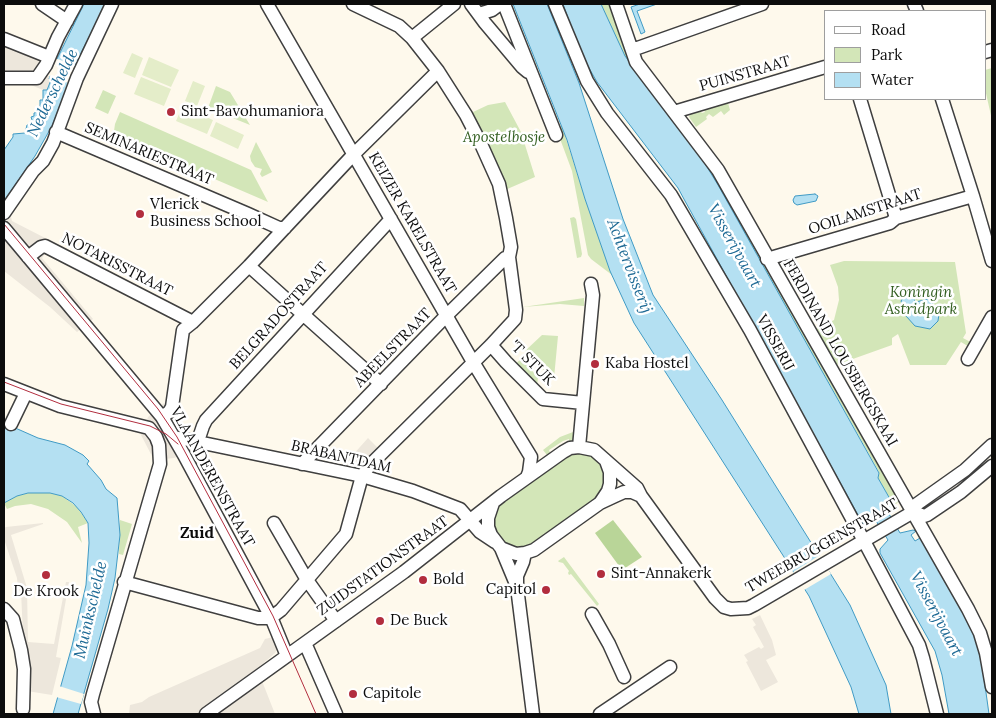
<!DOCTYPE html>
<html>
<head>
<meta charset="utf-8">
<style>
	body { margin:0 }
	#map { position:relative; width:996px; height:718px; overflow:hidden; background:#fef9ec; font-family:Lora,serif }
	canvas { display:block }
	.frame { position:absolute; inset:0; border:5px solid #0c0c0c; pointer-events:none }
	.legend { position:absolute; left:824px; top:10px; width:162px; height:90px; box-sizing:border-box; background:#fff; border:1px solid #9e9e9e; margin:0; padding:6px 9px; list-style:none; font-size:15px; color:#0c0c0c }
	.legend li { display:flex; align-items:center; gap:10px; height:25px }
	.legend b { width:25px; border:1px solid #9e9e9e }
</style>
</head>
<body>
<div id="map">
<canvas width="996" height="718"></canvas>
<div class="frame"></div>
<ul class="legend">
<li><b style="height:6px;background:#fff"></b>Road</li>
<li><b style="height:14px;background:#d3e6b8"></b>Park</li>
<li><b style="height:14px;background:#b4e0f2"></b>Water</li>
</ul>
</div>
<script>
const ctx = document.querySelector('canvas').getContext('2d');
ctx.lineJoin = 'round';
function fill(path, color) { ctx.fillStyle = color; ctx.fill(path, 'evenodd'); }
const poly = rows => new Path2D(rows.map(r => 'M' + r).join(''));
function stroke(path, color, width, dash) { ctx.strokeStyle = color; ctx.lineWidth = width; ctx.lineCap = dash ? 'butt' : 'round'; ctx.setLineDash(dash || []); ctx.stroke(path); }
function drawText(font, color, halo, rows, align = 'center') {
  ctx.font = font + ' Lora,serif'; ctx.lineWidth = 5; ctx.setLineDash([]); ctx.textBaseline = 'middle'; ctx.strokeStyle = halo; ctx.fillStyle = color; for (const [text, x, y, turn = 0] of rows) {
    ctx.save(); ctx.translate(x, y); ctx.rotate((+turn || 0) * Math.PI / 180); ctx.textAlign = isNaN(turn) ? turn : align; if (halo) ctx.strokeText(text, 0, 0); ctx.fillText(text, 0, 0); ctx.restore();
  }
}
fill(poly([
	[601,4,612,4,623,36,715,174,898,494,896,496,898,502,894,506,878,478,879,472,718,185,704,162,624,56],
	[992,68,992,120,985,89,985,70],
	[216,86,230,92,250,125,208,108],
	[103,90,116,96,108,114,95,108],
	[505,102,521,132,535,177,505,190,471,113,488,105],
	[728,103,730,110,724,115,721,111,713,117,709,114,706,117,707,119,696,127,689,117,690,114,700,111,702,113,705,112,704,110],
	[120,112,251,170,268,202,117,137,114,131,115,124],
	[562,126,585,199,612,275,591,259,588,255,572,171,556,128],
	[256,142,272,172,262,177,260,174,262,169,255,167,251,161,250,156],
	[574,217,576,219,582,254,581,257,577,258,570,218],
	[844,261,955,262,966,333,963,338,974,344,971,348,961,342,946,365,910,365,898,334,892,338,892,345,836,365,816,329,834,320,839,300,838,287,830,265],
	[584,298,584,306,560,304,523,307],
	[542,335,558,336,554,378,551,378,525,351],
	[521,359,538,377,537,387,514,365],
	[573,432,577,433,575,439,569,442,569,439,563,441,549,450,550,453,547,455,543,450,560,437],
	[579,453,591,456,597,460,604,473,603,489,596,499,536,543,524,547,516,548,505,543,496,533,494,526,494,519,498,507,553,465,572,454],
	[32,492,50,493,62,496,77,507,88,523,78,527,82,543,67,522,48,509,31,504,15,506,7,509,4,503,17,496],
	[120,520,132,524,123,555,119,554],
	[564,557,599,604,597,606,571,574,569,575,568,573,569,571,563,563,559,562,558,561]
]), '#d3e6b8');
fill(poly([
	[613,520,642,557,622,570,595,533]
]), '#b9d598');
fill(poly([
	[132,53,143,58,135,78,123,73],
	[149,57,179,70,171,87,142,75],
	[141,77,171,89,164,106,134,94],
	[193,81,205,86,197,106,185,101],
	[182,107,213,120,207,134,176,121],
	[216,122,244,135,238,149,210,136]
]), '#e4edc9');
fill(poly([
	[76,4,84,4,57,59,55,58,48,75,51,80,47,90,43,90,26,83,4,83,4,37,49,57],
	[11,217,12,221,49,240,45,246,46,253,42,258,93,319,77,332,50,307,4,271,4,222],
	[164,403,171,411,181,429,196,448,193,451,174,458,154,460,141,435,148,417],
	[368,438,379,449,362,470,343,466],
	[43,523,43,524,11,535,27,588,28,642,54,644,66,582,69,582,56,657,61,658,52,695,27,691,29,687,30,673,28,672,24,657,21,591,18,590,17,578,4,539,4,528,6,527],
	[760,615,772,640,776,655,766,660,778,682,761,691,746,662,748,661,744,655,759,647,761,649,764,647,753,627,756,625,752,619],
	[273,637,277,649,275,653,251,674,197,714,129,714,130,705,142,702,149,697,260,648,265,639],
	[262,681,275,714,216,714]
]), '#ede7dc');
const water = poly([
	[84,4,106,4,82,51,52,126,35,156,4,201,4,150,13,137,13,134,25,133,27,125,29,125,30,121,32,120,31,117,34,116,34,113,38,112,37,108,40,108,40,100,43,100,43,90,47,90,51,80,49,79,57,59,84,4],
	[513,4,547,4,579,83,623,219,653,295,722,400,850,605,886,685,891,714,859,714,851,687,809,596,634,323,610,271,585,199,567,140,513,4],
	[563,4,601,4,625,56,704,162,718,185,879,473,878,478,894,506,889,514,900,533,913,530,916,531,911,535,915,541,920,538,969,623,975,637,982,664,989,714,949,714,942,675,935,651,880,553,880,549,888,540,876,521,863,524,685,201,678,188,597,82,581,54,563,4],
	[640,4,657,4,637,11,645,32,641,34,631,7,640,4],
	[815,194,818,196,816,201,797,205,794,203,793,200,795,196,815,194],
	[912,290,916,291,917,294,914,300,916,302,928,299,936,307,939,314,938,321,930,329,915,326,906,316,901,301,908,291,912,290],
	[4,423,38,438,65,445,83,455,89,461,87,464,101,480,106,489,117,498,120,535,115,578,108,609,78,714,53,714,72,646,86,585,89,543,88,523,81,512,73,503,62,496,50,493,28,493,17,496,4,503,4,423]
]);
fill(water, '#b4e0f2');
stroke(water, '#409ac4', 1);
fill(poly([
	[55,58,78,67,71,84,48,75],
	[820,555,831,574,804,590,793,572],
	[59,686,84,694,81,704,56,697]
]), '#fef9ec');
const minor = poly([
	[42,4,67,21],
	[267,4,473,362,531,457,529,472,527,477],
	[471,4,485,23,522,67,528,72],
	[504,4,556,135],
	[555,4,587,81,607,113,671,195,750,330,864,541,919,645,923,658,937,714],
	[616,4,636,62,718,170,968,609,980,633,986,653,992,687],
	[914,4,917,11],
	[479,14,492,10,500,4],
	[412,38,454,4],
	[4,39,49,57],
	[632,50,762,4],
	[985,52,992,50],
	[4,78,37,78,46,65,58,37,76,4],
	[860,99,896,218],
	[942,99,973,196,992,261],
	[674,112,825,67],
	[56,132,248,214,279,228,285,228],
	[4,213,33,171,43,161,53,143,77,78,112,4],
	[4,228,162,417,184,455,271,617,287,656],
	[28,257,41,247,45,246,193,322],
	[767,259,890,223,896,218,973,196],
	[249,266,381,384],
	[491,345,506,362,543,399,583,403],
	[968,359,992,317],
	[4,384,60,406,149,428,156,437,159,445,160,464,93,694,91,702,94,714],
	[162,417,169,412,172,407,183,330,193,322,249,266,354,154,438,71],
	[11,424,26,393],
	[174,437,362,476,413,491,460,509,480,532,495,542],
	[198,441,203,426,206,420,391,219],
	[579,447,593,295,591,284],
	[302,464,446,316,505,258,509,257],
	[493,503,488,518,488,527,491,535,501,548,516,554,525,553,534,550,600,503,615,496,624,492,632,492,641,496],
	[600,503,608,491,610,484,610,472,606,461],
	[913,512,917,504,965,470,992,445],
	[913,512,924,516,927,515,961,492,992,466],
	[274,523,307,580,336,621],
	[501,548,516,584],
	[525,553,523,562,517,576,517,587,533,714],
	[124,582,258,618,268,618,273,616,281,610,346,534,362,476,370,465,491,345,515,319,516,310,509,257,511,247,506,218,499,184,481,144,466,115,438,71,412,38,399,26,353,4],
	[4,609,13,619,21,650,24,669,23,709],
	[592,614,609,644,624,677],
	[305,643,336,714],
	[206,714,404,572,501,496,563,452,570,448,579,447,594,450,637,488,641,496,715,598,724,607,731,609,748,608,754,605,913,512],
	[600,714,670,667]
]);
stroke(minor, '#3f3f3f', 15);
stroke(minor, '#fff', 12);
stroke(poly([
	[4,224,158,409,177,437,273,616,316,714],
	[4,382,61,404,150,426,166,434,178,444]
]), '#b22d3e', 1);
for (const [x, y, r, color] of [
	[171,112,5,"#b22d3e"],
	[140,214,5,"#b22d3e"],
	[595,364,5,"#b22d3e"],
	[601,574,5,"#b22d3e"],
	[46,575,5,"#b22d3e"],
	[423,580,5,"#b22d3e"],
	[546,590,5,"#b22d3e"],
	[380,621,5,"#b22d3e"],
	[353,694,5,"#b22d3e"]
]) { const dot = new Path2D(); dot.arc(x, y, r, 0, 2 * Math.PI); ctx.fillStyle = color; ctx.fill(dot); stroke(dot, '#fff', 2); }
drawText('15px', '#0c0c0c', '#fff', [
	["PUINSTRAAT",745,74,-16],
	["SEMINARIESTRAAT",149,154,23],
	["OOILAMSTRAAT",865,212,-18],
	["KEIZER KARELSTRAAT",412,223,60],
	["NOTARISSTRAAT",117,265,27],
	["BELGRADOSTRAAT",279,316,-48],
	["VISSERIJ",775,343,61],
	["ABEELSTRAAT",393,348,-46],
	["FERDINAND LOUSBERGSKAAI",840,353,60],
	["'T STUK",532,363,45],
	["BRABANTDAM",341,457,13],
	["VLAANDERENSTRAAT",212,477,61],
	["TWEEBRUGGENSTRAAT",822,546,-30],
	["ZUIDSTATIONSTRAAT",383,566,-36]
]);
drawText('15px', '#0c0c0c', '#fff', [
	["Sint-Bavohumaniora",181,112],
	["Vlerick",150,205],
	["Business School",150,222],
	["Kaba Hostel",605,364],
	["Sint-Annakerk",611,574],
	["Bold",433,580],
	["Capitol",536,590,"right"],
	["De Krook",46,592,"center"],
	["De Buck",390,621],
	["Capitole",363,694]
], 'left');
drawText('italic 15px', '#335f21', '#fff', [
	["Apostelbosje",504,138],
	["Koningin",921,293],
	["Astridpark",921,310]
]);
drawText('italic 16px', '#1e6a95', '#fff', [
	["Nederschelde",53,93,-64],
	["Visserijvaart",734,246,61],
	["Achtervisserij",629,266,69],
	["Muinkschelde",91,610,-77],
	["Visserijvaart",936,614,62]
]);
drawText('bold 16px', '#0c0c0c', '#fff', [
	["Zuid",197,533]
]);
</script>
</body>
</html>
